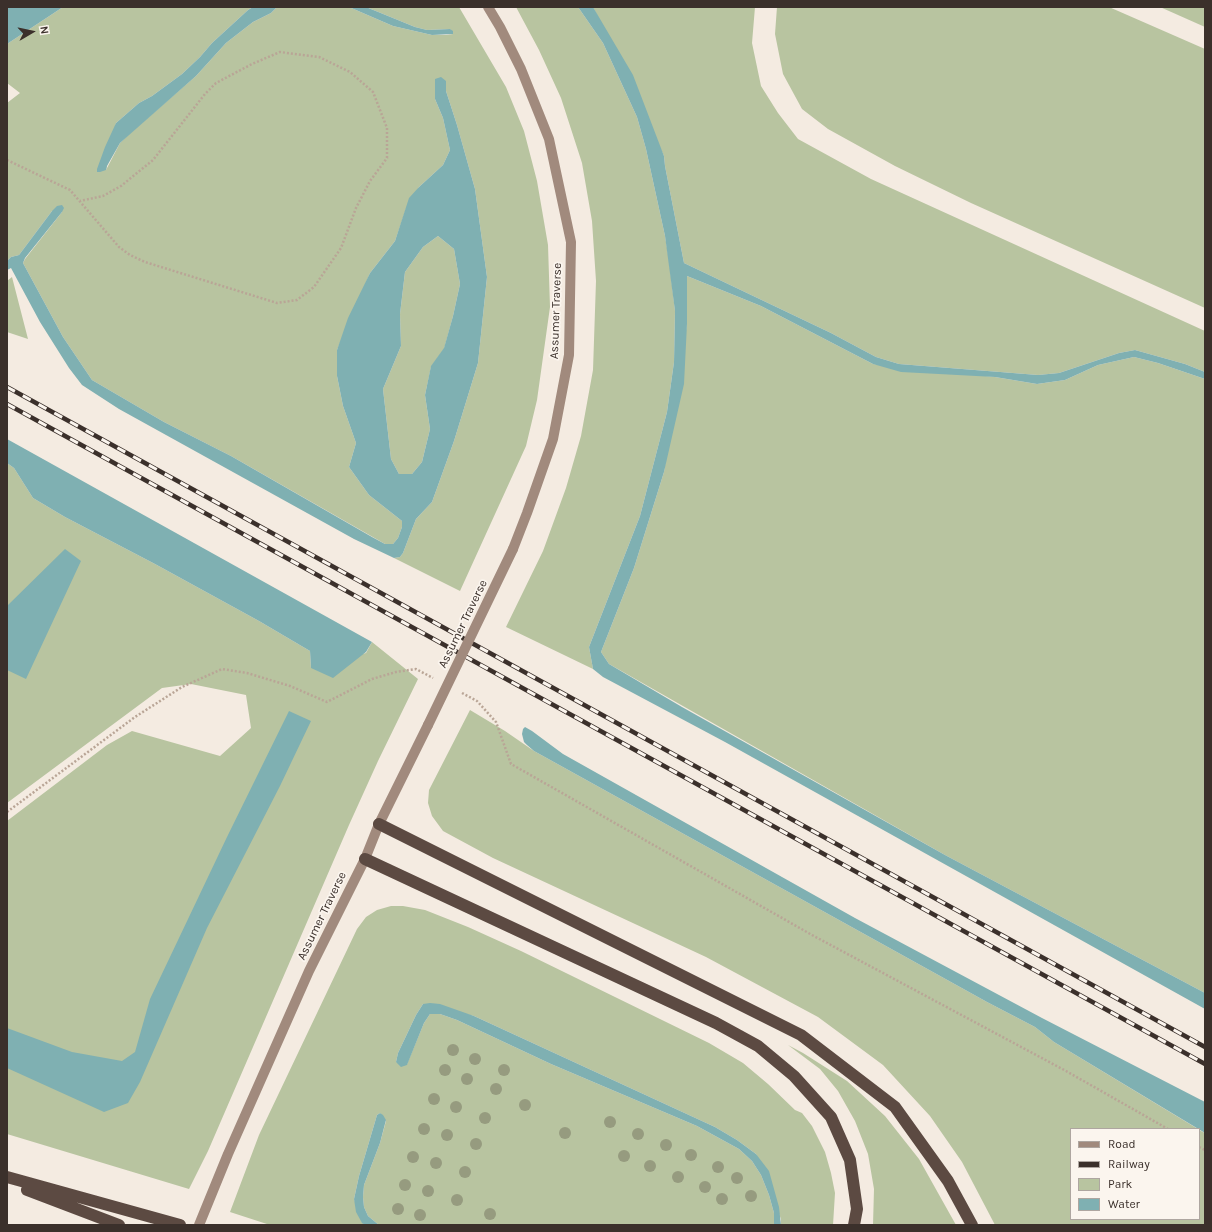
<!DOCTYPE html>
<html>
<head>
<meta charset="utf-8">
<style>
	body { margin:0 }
	#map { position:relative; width:1212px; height:1232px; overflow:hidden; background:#f4ebe1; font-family:Karla,sans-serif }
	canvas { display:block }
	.frame { position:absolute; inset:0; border:8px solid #3b302b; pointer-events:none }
	.legend { position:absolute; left:1070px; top:1128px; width:130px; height:92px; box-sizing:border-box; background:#fbf5ee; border:1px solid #aea6a0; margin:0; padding:5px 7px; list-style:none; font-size:12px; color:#3b302b }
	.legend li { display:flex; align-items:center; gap:8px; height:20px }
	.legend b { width:20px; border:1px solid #aea6a0 }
	.north { position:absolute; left:12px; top:12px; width:40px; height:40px; -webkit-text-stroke:3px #fbf5ee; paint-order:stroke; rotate:81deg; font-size:11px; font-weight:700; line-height:16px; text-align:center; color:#3b302b }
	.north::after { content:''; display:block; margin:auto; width:14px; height:18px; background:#3b302b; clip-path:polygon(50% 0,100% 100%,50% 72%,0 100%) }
</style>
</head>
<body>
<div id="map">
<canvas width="1212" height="1232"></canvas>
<div class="frame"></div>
<ul class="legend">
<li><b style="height:5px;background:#a18a7d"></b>Road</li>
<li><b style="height:5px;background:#3b302b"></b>Railway</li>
<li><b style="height:11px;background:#b8c4a0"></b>Park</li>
<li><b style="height:11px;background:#7fb0b2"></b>Water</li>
</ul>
<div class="north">N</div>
</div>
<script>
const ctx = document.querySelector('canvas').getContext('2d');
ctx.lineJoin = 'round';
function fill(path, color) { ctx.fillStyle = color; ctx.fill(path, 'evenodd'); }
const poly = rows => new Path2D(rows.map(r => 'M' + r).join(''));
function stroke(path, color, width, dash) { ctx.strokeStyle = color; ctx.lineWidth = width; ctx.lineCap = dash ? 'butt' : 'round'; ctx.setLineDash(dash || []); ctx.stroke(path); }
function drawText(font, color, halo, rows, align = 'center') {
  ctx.font = font + ' Karla,sans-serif'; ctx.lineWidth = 3.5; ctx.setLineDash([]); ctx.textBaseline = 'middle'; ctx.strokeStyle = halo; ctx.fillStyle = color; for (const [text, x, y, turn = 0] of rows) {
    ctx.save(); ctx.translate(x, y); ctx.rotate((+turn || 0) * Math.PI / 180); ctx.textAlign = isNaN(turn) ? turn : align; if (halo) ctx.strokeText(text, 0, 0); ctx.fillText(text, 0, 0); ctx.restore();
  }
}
fill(poly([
	[63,7,253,7,248,10,212,43,200,57,182,74,152,96,139,103,116,123,106,170,120,143,130,133,196,76,226,43,253,22,271,13,277,7,349,7,393,26,432,35,446,35,453,34,450,29,427,30,415,27,366,7,459,7,506,87,524,131,537,181,548,245,550,307,537,400,526,446,460,591,394,558,400,557,403,553,416,519,432,502,454,441,478,363,487,277,475,189,457,125,446,91,435,99,443,118,450,150,443,165,419,187,406,209,395,241,370,273,337,350,337,376,343,406,356,443,349,467,369,495,402,521,402,527,398,538,393,544,385,544,231,456,164,422,92,380,63,337,23,263,25,259,62,212,52,211,19,255,11,257,7,261,7,103,20,93,7,83,7,44],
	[516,7,578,7,603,43,637,117,646,149,665,236,669,260,675,311,674,362,667,412,640,516,589,647,593,669,506,627,543,551,566,488,581,436,593,370,596,281,592,221,582,163,561,98,539,50],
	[593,7,755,7,752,43,761,86,778,113,798,139,871,179,1205,331,1205,372,1185,364,1135,350,1119,353,1059,373,1038,375,899,364,876,357,831,333,684,263,665,166,664,156],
	[777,7,1109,7,1205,49,1205,308,971,203,895,166,828,129,802,109,783,74,775,34],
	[1160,7,1202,7,1205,8,1205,27],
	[438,236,454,249,460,284,453,316,444,349,431,367,425,395,430,429,422,462,412,474,399,474,391,459,383,389,401,346,400,314,405,272,423,247],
	[687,276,761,306,873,364,995,377,1037,384,1065,380,1098,365,1134,357,1158,363,1205,379,1205,993,945,855,609,664,601,652,634,568,664,472,687,324],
	[12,277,28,339,7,332,7,281],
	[7,463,14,468,33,498,65,517,155,564,259,621,310,651,311,668,366,653,372,642,418,679,378,761,349,825,208,1151,189,1189,7,1134,7,821,107,745,132,731,220,756,251,728,246,695,191,684,162,688,7,803],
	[470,710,505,731,534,751,987,1002,1035,1027,1054,1042,1198,1129,1071,1129,1071,1219,1199,1219,1199,1130,1205,1133,1205,1225,995,1225,962,1162,930,1116,883,1065,818,1017,706,957,493,858,443,831,432,816,428,803,429,790],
	[391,906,403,906,425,910,468,927,521,951,709,1043,743,1063,768,1084,795,1110,802,1113,812,1126,825,1152,831,1173,835,1193,833,1225,781,1225,781,1219,756,1154,737,1140,715,1127,474,1016,423,1004,416,1015,398,1053,396,1062,407,1064,424,1023,430,1014,440,1014,457,1020,551,1064,697,1126,739,1149,752,1161,761,1175,769,1195,774,1213,774,1225,379,1225,368,1216,364,1207,363,1197,364,1185,380,1143,386,1121,380,1113,377,1115,359,1176,354,1199,362,1222,365,1225,270,1225,230,1212,259,1135,357,929,366,917,377,910],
	[788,1045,803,1053,847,1081,885,1116,919,1159,956,1225,873,1225,874,1189,868,1154,855,1121,838,1091,820,1069]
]), '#b8c4a0');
fill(poly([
	[7,7,63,7,7,44],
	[253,7,277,7,271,13,253,22,226,43,196,76,120,143,107,166,106,170,100,172,97,172,97,169,105,147,116,123,139,103,152,96,182,74,200,57,212,43,248,10],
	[349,7,366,7,415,27,427,30,450,29,453,31,453,34,432,35,393,26],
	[578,7,593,7,633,75,664,156,665,166,684,263,831,333,876,357,899,364,1038,375,1059,373,1119,353,1135,350,1185,364,1205,372,1205,379,1158,363,1134,357,1098,365,1065,380,1037,384,995,377,901,372,873,364,761,306,687,276,687,324,684,384,664,472,634,568,601,652,609,664,682,707,945,855,1205,993,1205,1009,725,742,603,677,593,669,589,647,640,516,667,412,674,362,675,311,665,236,646,149,637,117,603,43],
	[441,77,446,81,446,91,457,125,475,189,487,277,478,363,454,441,432,502,416,519,403,553,400,557,394,558,354,539,119,409,82,385,69,368,40,322,11,268,7,270,7,261,11,257,19,255,52,211,57,206,62,205,64,208,62,212,25,258,23,263,63,337,92,380,164,422,231,456,372,537,385,544,393,544,398,538,402,527,402,521,369,495,349,467,356,443,343,406,337,376,337,350,348,318,370,273,395,241,409,198,419,187,443,165,450,150,443,118,435,99,435,79],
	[438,236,454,249,460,284,453,316,444,348,431,366,425,395,430,429,422,462,412,474,399,474,391,459,383,389,401,346,400,314,405,272,423,247],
	[7,439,372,642,366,652,333,678,311,668,310,651,259,621,155,564,65,517,33,498,14,468,7,463],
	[65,549,81,561,26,679,7,670,7,606],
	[289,711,311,721,280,786,207,928,140,1082,128,1103,104,1112,7,1068,7,1028,72,1052,122,1061,135,1052,150,999,227,837],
	[525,727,532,731,563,754,855,918,1042,1018,1205,1102,1205,1133,1054,1042,1035,1027,987,1002,534,751,527,745,524,742,522,734,523,729],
	[430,1003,440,1004,474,1016,715,1127,737,1140,756,1154,769,1171,779,1207,781,1225,774,1225,774,1213,769,1195,761,1175,752,1161,739,1149,697,1126,551,1064,457,1020,440,1014,430,1014,424,1023,407,1065,401,1067,396,1062,398,1053,416,1015,423,1004],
	[380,1113,383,1115,386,1120,380,1143,364,1185,363,1197,364,1207,368,1216,379,1225,365,1225,362,1223,356,1212,354,1199,359,1176,377,1115]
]), '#7fb0b2');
stroke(poly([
	[7,160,70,190,119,247,130,255,145,262,277,303,297,300,314,287,341,248,356,208,370,181,387,158,387,128,373,92,350,72,319,57,280,52,252,64,216,83,205,94,153,160,121,186,103,196,80,201],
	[462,693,477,701,496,722,511,764,812,935,1066,1071,1168,1129],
	[7,812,135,717,182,687,222,669,247,673,290,686,327,702,372,679,396,672,416,669,433,678],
	[1199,1147,1205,1150]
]), '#b9a596', 2.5, [2, 2]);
stroke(poly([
	[488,7,500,27,521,69,549,139,571,242,569,355,553,439,527,513,513,549],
	[199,1225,228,1154,309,971,365,859,379,824,428,725]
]), '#a18a7d', 10);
stroke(poly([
	[379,824,801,1035,895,1107,948,1181,972,1225],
	[365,859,716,1023,758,1046,794,1076,831,1117,850,1160,857,1209,854,1225],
	[7,1177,180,1225],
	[27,1190,119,1225]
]), '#5c4a42', 12);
const rail = poly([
	[7,387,1205,1047],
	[7,404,1205,1064]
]);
stroke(rail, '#3b302b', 4.5);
stroke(rail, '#fbf5ee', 3, [9]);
stroke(poly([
	[428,725,513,549]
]), '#a18a7d', 10);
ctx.fillStyle = '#969b7f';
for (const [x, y] of [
	[453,1050],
	[475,1059],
	[445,1070],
	[504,1070],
	[467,1079],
	[496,1089],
	[434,1099],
	[525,1105],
	[456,1107],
	[485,1118],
	[610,1122],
	[424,1129],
	[565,1133],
	[638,1134],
	[447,1135],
	[476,1144],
	[666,1145],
	[691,1155],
	[624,1156],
	[413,1157],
	[436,1163],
	[650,1166],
	[718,1167],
	[465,1172],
	[678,1177],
	[737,1178],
	[405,1185],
	[705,1187],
	[428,1191],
	[751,1196],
	[722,1199],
	[457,1200],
	[398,1209],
	[490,1214],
	[420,1215]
]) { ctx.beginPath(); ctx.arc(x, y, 6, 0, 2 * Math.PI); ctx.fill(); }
drawText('12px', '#3b302b', '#fbf5ee', [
	["Assumer Traverse",556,311,-88],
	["Assumer Traverse",463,624,-64],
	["Assumer Traverse",322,916,-64]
]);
</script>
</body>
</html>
